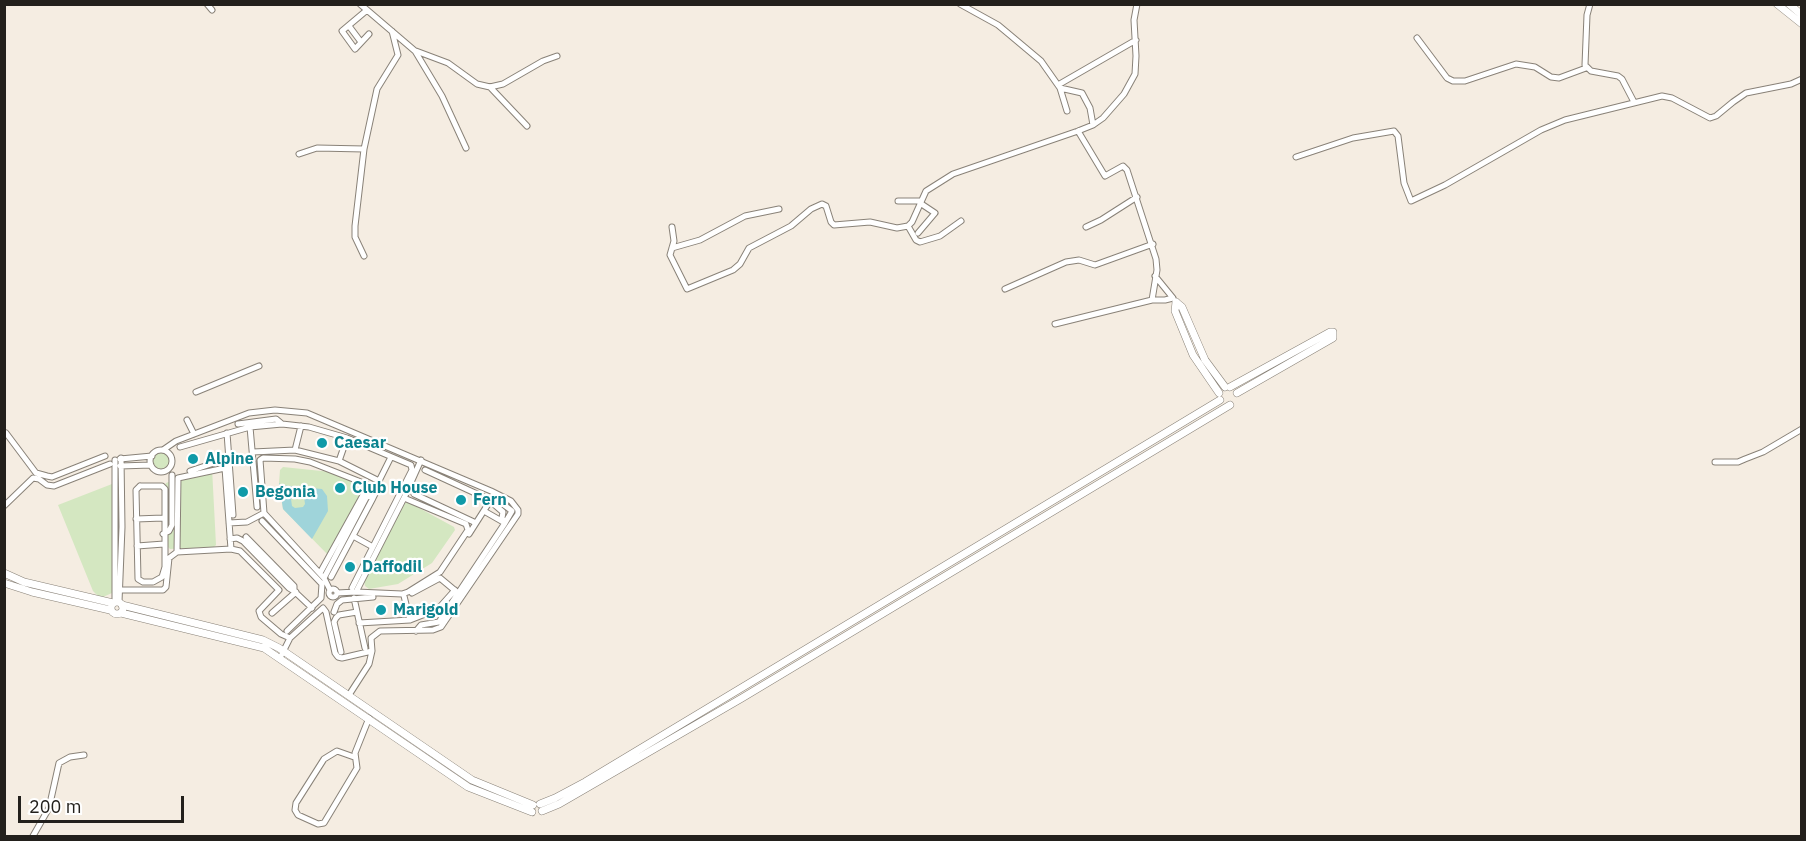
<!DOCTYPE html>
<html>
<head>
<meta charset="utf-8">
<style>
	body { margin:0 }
	#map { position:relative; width:1806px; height:841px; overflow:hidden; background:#f5ede2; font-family:"IBM Plex Sans",sans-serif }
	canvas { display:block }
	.frame { position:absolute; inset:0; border:6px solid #23201c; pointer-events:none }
	.scale { position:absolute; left:18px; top:796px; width:166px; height:27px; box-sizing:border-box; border:3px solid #23201c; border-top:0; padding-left:8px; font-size:18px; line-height:21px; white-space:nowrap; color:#23201c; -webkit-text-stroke:4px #fff; paint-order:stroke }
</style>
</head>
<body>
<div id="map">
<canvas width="1806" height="841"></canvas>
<div class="frame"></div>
<div class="scale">200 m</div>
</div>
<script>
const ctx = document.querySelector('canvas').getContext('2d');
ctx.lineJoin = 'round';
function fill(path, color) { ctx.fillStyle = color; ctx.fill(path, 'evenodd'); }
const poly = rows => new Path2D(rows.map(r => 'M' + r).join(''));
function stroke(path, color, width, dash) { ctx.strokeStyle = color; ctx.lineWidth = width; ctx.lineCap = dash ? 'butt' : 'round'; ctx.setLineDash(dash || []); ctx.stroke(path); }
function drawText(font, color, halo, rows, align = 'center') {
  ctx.font = font + ' "IBM Plex Sans",sans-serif'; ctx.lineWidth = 4.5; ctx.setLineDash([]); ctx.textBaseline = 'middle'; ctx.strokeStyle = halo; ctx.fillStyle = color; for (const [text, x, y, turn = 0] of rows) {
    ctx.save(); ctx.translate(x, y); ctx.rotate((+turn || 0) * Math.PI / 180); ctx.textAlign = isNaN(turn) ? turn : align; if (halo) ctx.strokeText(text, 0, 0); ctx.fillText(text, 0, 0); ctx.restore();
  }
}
fill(poly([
	'152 461a10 10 0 1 1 20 0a10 10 0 1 1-20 0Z',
	[210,466,212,468,216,545,214,547,170,549,167,546,164,487,166,483],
	[283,467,331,472,364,485,365,488,329,556,283,509,279,483,280,470],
	[112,484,113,589,112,593,103,597,98,596,93,591,58,505],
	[405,503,410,503,454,527,455,530,432,563,398,584,369,589,365,586,364,580]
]), '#d4e7c1');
fill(poly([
	[279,483,282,485,297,487,296,494,291,499,292,506,295,508,303,507,305,504,304,497,301,494,301,487,322,489,327,496,328,511,312,539,283,509]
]), '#9fd4da');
const street = poly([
	[207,4,212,10],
	[360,4,415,51,442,96,466,148],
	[960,4,998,25,1010,35,1041,61,1060,88,1082,93,1090,108,1093,125],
	[1590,4,1587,15,1585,65,1591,71,1618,76,1622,79,1634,102],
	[367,10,342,31,355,49,369,34],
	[349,26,361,42],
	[1417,38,1447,78,1453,81,1465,81,1516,64,1535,67,1551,77,1559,78,1586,68],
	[416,51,448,63,477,84,490,87,503,84,543,61,557,56],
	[1058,85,1136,40],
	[490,87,527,126],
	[1060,88,1067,111],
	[1078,131,1105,176,1123,166,1127,170,1156,259,1157,270,1152,300],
	[299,154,317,148,364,149],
	[1296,157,1353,138,1394,131,1398,136,1404,183,1411,201,1445,185,1541,130,1565,120,1662,96,1672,98,1710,118,1716,116,1733,102,1746,93,1791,84,1802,79],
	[898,201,921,201],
	[908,226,916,240,920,242,940,236,961,221],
	[672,227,674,241,670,255,687,289,733,270,740,264,749,248,791,226,811,209,822,204,826,206,831,222,834,225,870,222,897,228,908,226,912,222,926,191,953,174,1078,131,1093,125,1103,118,1124,94,1135,74,1136,56,1134,20,1137,4],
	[1086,227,1101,220,1137,197],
	[918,233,935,213,920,203],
	[672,248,700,240,745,216,779,209],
	[364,256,355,237,355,226,364,149,377,89,398,55,392,31],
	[1155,276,1173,298],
	[1005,289,1066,262,1079,260,1095,265,1153,244],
	[1055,324,1152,300,1165,300,1173,298],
	[196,392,259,366],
	[187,420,194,434],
	[238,424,276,419,282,424,309,427,347,438,411,465,412,470,352,588],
	[250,427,282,424],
	[6,433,36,473,47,476,52,477,105,456],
	[227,433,233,515],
	[180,447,250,427,257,507],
	'150 461a11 11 0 1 1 22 0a11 11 0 1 1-22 0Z',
	[163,450,176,441,249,413,275,410,307,413,491,491,511,501,518,510,518,514,441,627,433,630,380,631,371,638,372,651,342,658,338,657,335,653,326,612,323,608,290,638,281,634,261,617,259,611,279,590,240,551,231,549,177,552],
	[295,450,301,426],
	[253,452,295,450,339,461,379,481,380,484,373,498,331,577],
	[120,459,152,456],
	[339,461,347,438],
	[1715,462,1738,462,1745,459,1763,452,1802,429],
	[120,466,151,465],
	[190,471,229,458],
	[379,481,391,457],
	[140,486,162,486,165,489,165,567,162,577,153,582,143,582,138,579,136,490,140,486],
	[414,494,476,523],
	[4,506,33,478,39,479,47,485,54,486,110,464],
	[484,511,505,523,512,511,499,501],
	[264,513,260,460,263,458,295,459,310,462,366,484,367,488,320,573],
	[136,519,163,518],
	[262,521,322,584,321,598,287,631],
	[229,523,247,522,264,513,324,578,330,590],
	[163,534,169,531,172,525,172,475],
	[469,534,490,501],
	[353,536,373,547],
	[246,537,294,586,294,591],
	[230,539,237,538,243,541,289,588,294,591,312,608],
	[137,546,164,544],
	[324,578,366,498,369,496,373,498],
	'329 593a4 4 0 1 1 8 0a4 4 0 1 1-8 0Z',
	[115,590,163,590,166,587,169,558,177,552,178,478,225,468,231,549],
	[356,592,402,594,408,592,440,572,468,530,466,524,404,498],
	[337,593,356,592,404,498,421,460],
	[412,593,440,578,458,593],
	[404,596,410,620],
	[354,598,365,648],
	[115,602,115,460],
	[119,602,122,527,121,458],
	[334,612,337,604,342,600,373,597],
	[272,613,296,592],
	[359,623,410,620,438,609,455,590],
	[416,631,421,625,439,622,505,523,502,518,503,512,488,499,425,470],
	[341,652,334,622,336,618,339,615,357,612],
	[280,658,290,638],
	[349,695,369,664,372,651],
	[354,757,337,751,324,759,296,803,295,810,298,815,318,824,324,823,357,768,355,753,369,718],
	[33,836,49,808,59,763,70,757,84,755]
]);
const secondary = poly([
	[1777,4,1802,24],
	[1789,4,1802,15],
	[1176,302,1175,311,1193,355,1219,393],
	[1176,302,1182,307,1205,360,1225,387],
	[1230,387,1330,332,1333,332,1333,338,1237,393],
	[4,573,24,582,113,603],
	[4,583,32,592,110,610],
	'111 608a6 6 0 1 1 12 0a6 6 0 1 1-12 0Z',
	[122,605,263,640,279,648,472,780,533,805],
	[121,613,264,648,468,787,532,812],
	[540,804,555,798,585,782,1220,400],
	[542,811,559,804,742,698,1230,405]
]);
stroke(street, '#898278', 7);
stroke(secondary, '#898278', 8);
stroke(street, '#fff', 5);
stroke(secondary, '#fff', 7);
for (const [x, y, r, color] of [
	[322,443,6,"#0f9aa8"],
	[193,459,6,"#0f9aa8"],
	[340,488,6,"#0f9aa8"],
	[243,492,6,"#0f9aa8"],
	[461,500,6,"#0f9aa8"],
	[350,567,6,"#0f9aa8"],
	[381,610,6,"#0f9aa8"]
]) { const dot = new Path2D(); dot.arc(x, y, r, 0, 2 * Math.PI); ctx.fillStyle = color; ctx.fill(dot); stroke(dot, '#fff', 2); }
drawText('bold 16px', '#0d838f', '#fff', [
	["Caesar",334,443],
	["Alpine",205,459],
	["Club House",352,488],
	["Begonia",255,492],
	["Fern",473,500],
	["Daffodil",362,567],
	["Marigold",393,610]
], 'left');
</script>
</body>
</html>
